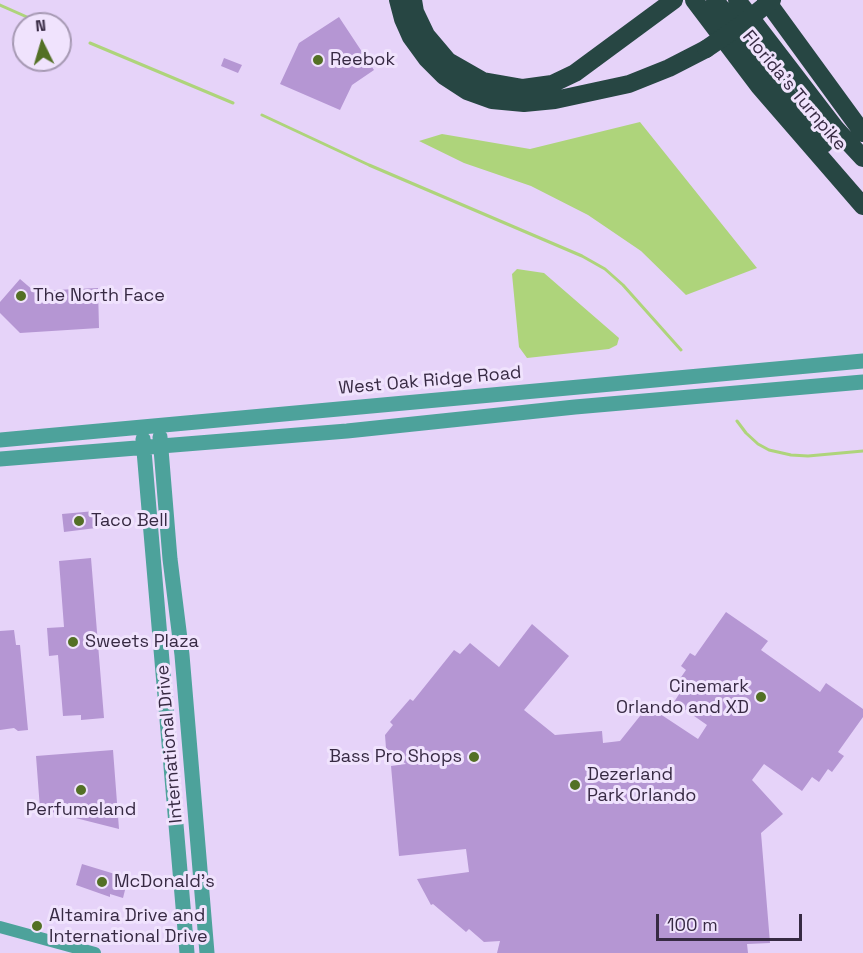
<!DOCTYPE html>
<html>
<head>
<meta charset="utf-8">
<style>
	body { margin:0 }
	#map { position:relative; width:863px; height:953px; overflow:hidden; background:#e6d3f9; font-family:"Space Grotesk",sans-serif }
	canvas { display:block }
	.north { position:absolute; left:12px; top:12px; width:60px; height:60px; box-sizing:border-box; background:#f0e3fd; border:2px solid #a699b3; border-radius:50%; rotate:355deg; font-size:16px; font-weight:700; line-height:24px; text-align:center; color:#372a43 }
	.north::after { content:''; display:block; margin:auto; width:21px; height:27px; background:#537025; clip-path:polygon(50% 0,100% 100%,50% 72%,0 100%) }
	.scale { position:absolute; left:656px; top:914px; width:146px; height:27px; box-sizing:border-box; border:3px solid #372a43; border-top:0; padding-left:8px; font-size:18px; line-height:21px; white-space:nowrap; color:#372a43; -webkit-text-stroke:4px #f0e3fd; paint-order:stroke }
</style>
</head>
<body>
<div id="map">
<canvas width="863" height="953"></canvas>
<div class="north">N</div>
<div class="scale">100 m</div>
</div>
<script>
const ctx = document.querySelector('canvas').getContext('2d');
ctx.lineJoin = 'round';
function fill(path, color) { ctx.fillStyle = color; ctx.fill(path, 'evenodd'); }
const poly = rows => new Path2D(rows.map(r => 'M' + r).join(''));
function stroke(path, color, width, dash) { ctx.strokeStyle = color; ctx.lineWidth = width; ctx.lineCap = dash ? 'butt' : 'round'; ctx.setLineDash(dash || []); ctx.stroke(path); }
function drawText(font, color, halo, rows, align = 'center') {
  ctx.font = font + ' "Space Grotesk",sans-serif'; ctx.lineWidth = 6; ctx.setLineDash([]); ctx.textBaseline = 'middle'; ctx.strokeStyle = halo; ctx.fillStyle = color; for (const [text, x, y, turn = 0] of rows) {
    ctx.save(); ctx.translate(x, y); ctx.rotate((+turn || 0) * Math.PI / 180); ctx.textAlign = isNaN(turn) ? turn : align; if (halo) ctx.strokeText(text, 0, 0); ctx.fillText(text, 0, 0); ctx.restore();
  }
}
fill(poly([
	[640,122,757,268,686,295,641,251,588,215,531,186,464,163,419,141,442,134,530,149],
	[517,269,544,273,619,338,617,345,609,349,527,358,519,347,512,274]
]), '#aed47b');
stroke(poly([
	[0,5,36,21],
	[90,43,233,103],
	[262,115,369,165,582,256,605,269,623,285,681,350],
	[737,421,746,433,758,444,769,450,791,455,808,456,863,451]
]), '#aed47b', 3);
fill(poly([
	[339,17,374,70,352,85,340,110,280,84,299,43],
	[224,58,242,65,238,73,221,66],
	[20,279,34,291,98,288,99,328,20,333,0,313,0,302],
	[95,511,96,528,64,532,62,514],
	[91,558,104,718,81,720,81,715,63,716,58,655,49,656,47,628,64,627,59,561],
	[726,612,768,641,761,650,820,692,826,683,863,709,863,717,838,752,844,756,832,772,828,769,819,782,812,777,802,791,764,764,752,780,783,814,761,833,770,943,747,944,748,953,497,953,500,941,484,942,469,929,466,932,433,904,431,905,417,879,469,872,466,849,399,856,391,766,406,764,386,748,385,735,393,725,390,722,410,699,413,701,454,650,460,654,470,643,499,667,532,624,569,656,524,710,555,735,602,731,603,743,620,741,648,706,698,739,707,725,674,702,683,688,677,683,686,670,681,666,690,653,695,656],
	[14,630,16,645,20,645,28,730,18,731,14,728,0,730,0,631],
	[113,750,119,829,40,809,36,756],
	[82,864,128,878,123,898,110,894,110,897,76,885]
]), '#b596d3');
stroke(poly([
	[0,927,95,953]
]), '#4da29b', 12);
stroke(poly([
	[160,437,170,559,182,655,207,953],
	[143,439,187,953],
	[0,440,863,361],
	[0,459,347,431,575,407,863,382]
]), '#4da29b', 15);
stroke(poly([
	[398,0,403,19,411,37,427,59,444,76,467,91,492,100,524,103,555,100,629,84,669,68,706,49],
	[413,0,415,12,426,35,448,61,483,81,523,88,552,84,575,73,674,0],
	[694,0,759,86,863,206],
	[715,0,824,144],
	[737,0,836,129,863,158],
	[766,0,863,133]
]), '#274643', 18);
stroke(poly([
	[706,49,741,25,772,0]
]), '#274643', 18);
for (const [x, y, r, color] of [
	[318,60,6,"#537025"],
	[21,296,6,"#537025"],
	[79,521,6,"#537025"],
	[73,642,6,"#537025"],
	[761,697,6,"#537025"],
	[474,757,6,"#537025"],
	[575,785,6,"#537025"],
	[81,790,6,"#537025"],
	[102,882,6,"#537025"],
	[37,926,6,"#537025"]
]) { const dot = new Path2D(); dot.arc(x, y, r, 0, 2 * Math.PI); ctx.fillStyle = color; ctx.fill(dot); stroke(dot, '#f0e3fd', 2); }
drawText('18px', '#372a43', '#f0e3fd', [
	["Reebok",330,60],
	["The North Face",33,296],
	["Taco Bell",91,521],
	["Sweets Plaza",85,642],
	["Cinemark",749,687,"right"],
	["Orlando and XD",749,708,"right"],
	["Bass Pro Shops",462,757,"right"],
	["Dezerland",587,775],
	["Park Orlando",587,796],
	["Perfumeland",81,810,"center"],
	["McDonald's",114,882],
	["Altamira Drive and",49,916],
	["International Drive",49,937]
], 'left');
drawText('18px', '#372a43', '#f0e3fd', [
	["Florida's Turnpike",794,91,50],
	["West Oak Ridge Road",430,381,-5],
	["International Drive",170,744,-95]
]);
</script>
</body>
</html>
